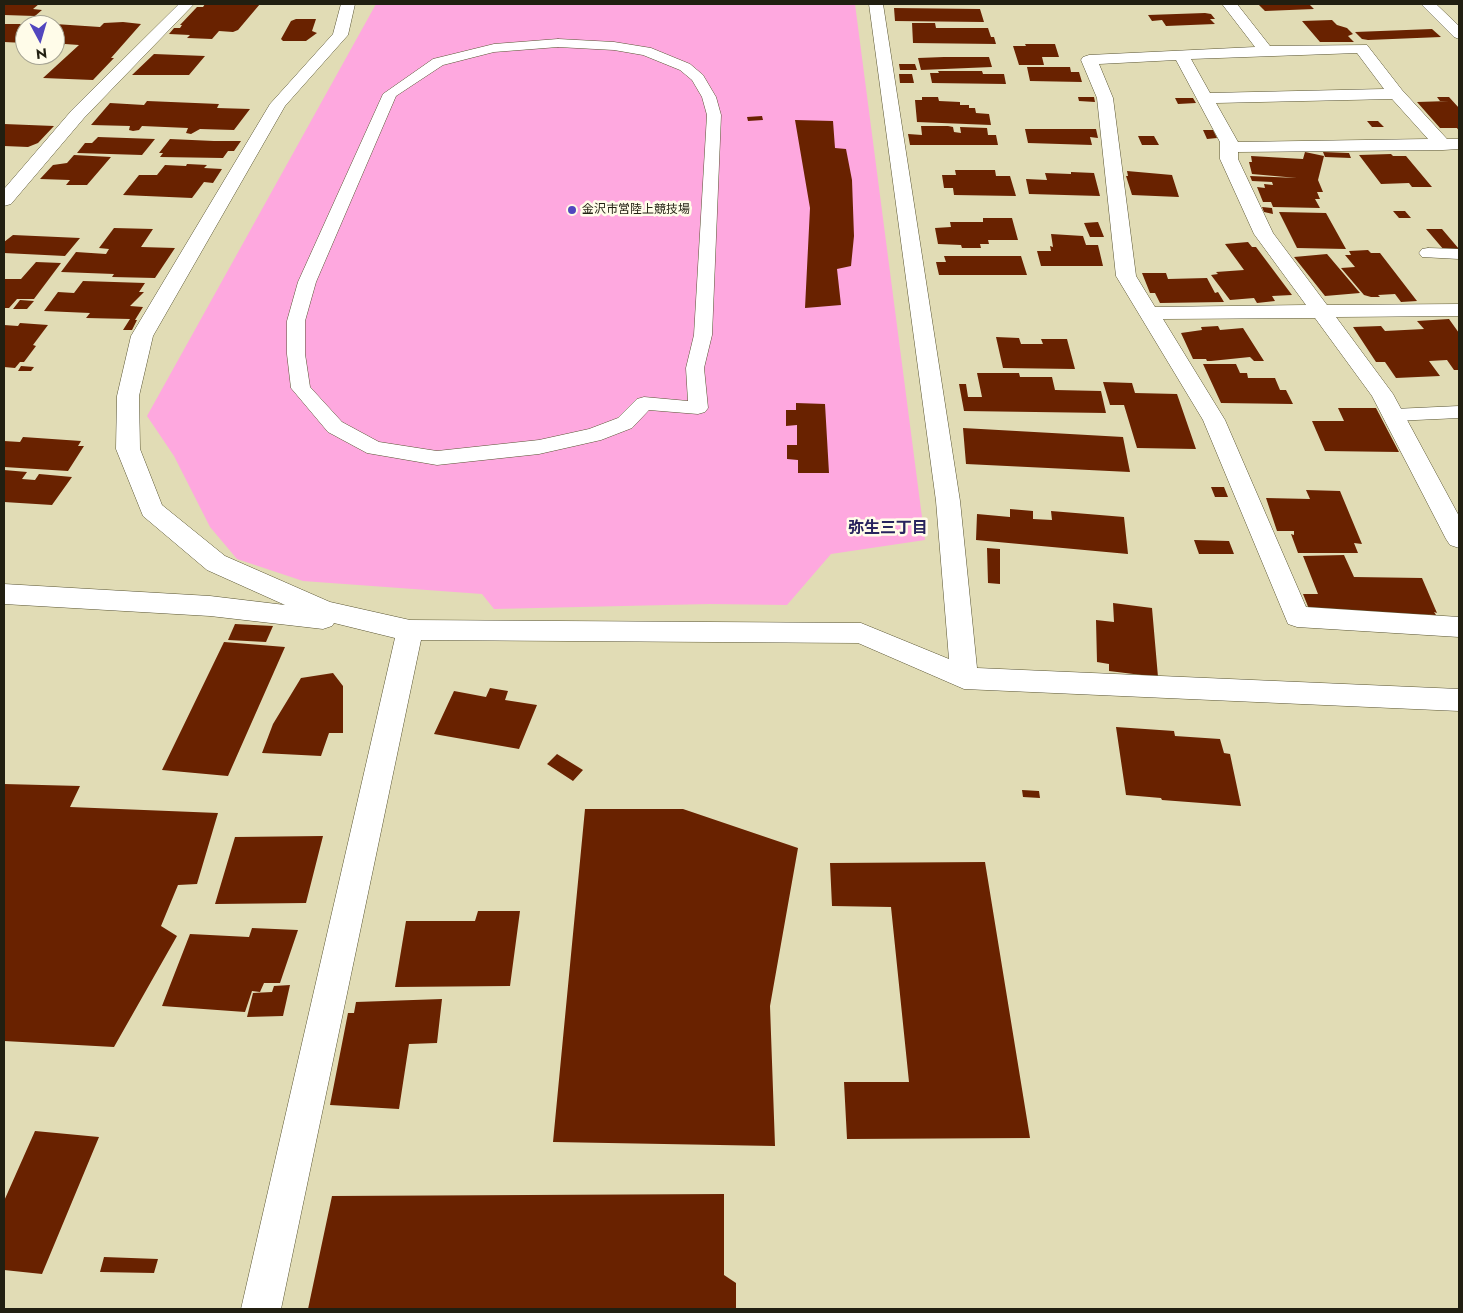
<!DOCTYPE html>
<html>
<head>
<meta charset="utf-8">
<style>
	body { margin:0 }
	#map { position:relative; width:1463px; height:1313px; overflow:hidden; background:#e1dcb5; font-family:Jost,sans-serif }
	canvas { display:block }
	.frame { position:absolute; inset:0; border:5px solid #211f11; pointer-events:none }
	.north { position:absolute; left:15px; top:15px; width:50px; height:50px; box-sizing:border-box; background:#fffce9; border:1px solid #a6a493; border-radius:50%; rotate:174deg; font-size:14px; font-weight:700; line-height:20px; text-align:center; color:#211f11 }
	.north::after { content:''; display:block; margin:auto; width:18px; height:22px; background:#5246be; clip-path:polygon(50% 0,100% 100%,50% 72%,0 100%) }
</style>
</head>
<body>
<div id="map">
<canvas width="1463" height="1313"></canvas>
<div class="frame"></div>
<div class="north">N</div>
</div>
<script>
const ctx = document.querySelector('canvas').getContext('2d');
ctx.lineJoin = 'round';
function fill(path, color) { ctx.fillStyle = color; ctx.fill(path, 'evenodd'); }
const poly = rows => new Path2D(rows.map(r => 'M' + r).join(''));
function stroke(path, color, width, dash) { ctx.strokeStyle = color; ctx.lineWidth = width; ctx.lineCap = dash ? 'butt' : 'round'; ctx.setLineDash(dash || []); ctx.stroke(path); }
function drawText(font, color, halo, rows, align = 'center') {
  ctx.font = font + ' Jost,"Noto Sans JP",sans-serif'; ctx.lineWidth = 5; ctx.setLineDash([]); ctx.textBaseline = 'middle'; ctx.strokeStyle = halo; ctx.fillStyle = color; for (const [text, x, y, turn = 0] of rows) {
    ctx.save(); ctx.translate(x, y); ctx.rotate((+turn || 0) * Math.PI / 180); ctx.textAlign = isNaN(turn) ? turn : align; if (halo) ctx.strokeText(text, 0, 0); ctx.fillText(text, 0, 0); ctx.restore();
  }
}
fill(poly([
	[376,4,855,4,925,540,831,554,787,605,710,604,494,609,482,594,303,581,237,559,210,527,174,456,147,416]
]), '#fea8df');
fill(poly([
	[4,4,39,4,33,9,42,10,35,16,4,15],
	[205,4,260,4,238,30,233,32,219,31,212,39,187,38,190,35,169,34,174,28,180,28,182,25,180,25,197,7,203,7],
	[1258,4,1309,4,1314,9,1265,11],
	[894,8,980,9,984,22,895,21],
	[1205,13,1211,14,1215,19,1210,19,1215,24,1166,26,1162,20,1152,21,1148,15],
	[296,19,316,19,312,31,317,33,306,41,283,41,281,39,291,21],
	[1332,20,1337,25,1347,28,1353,34,1348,36,1354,42,1320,42,1302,21],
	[123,22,141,24,111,58,114,58,93,80,43,78,79,45,65,44,55,51,55,24,100,27,104,23],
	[912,23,935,23,936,28,988,28,991,37,994,37,996,44,913,43],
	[4,24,25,24,25,43,4,42],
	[1432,29,1441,37,1368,40,1362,39,1355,32],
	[1025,44,1055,44,1059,57,1042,57,1044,65,1019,65,1013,46,1026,46],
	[154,54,205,56,189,75,132,75],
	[944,57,989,57,992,67,921,70,918,58],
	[899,64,915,64,917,70,900,70],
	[1027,67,1070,67,1071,72,1079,72,1082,82,1030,81],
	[938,71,982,71,983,74,1004,74,1006,84,932,83,930,73,939,73],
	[899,74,912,74,914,83,900,83],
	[922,97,938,97,939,101,960,102,960,105,969,105,969,108,975,108,976,113,989,114,991,125,917,122,915,100,922,100],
	[1078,97,1094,97,1095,102,1079,101],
	[1437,97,1449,97,1459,108,1459,131,1457,128,1440,128,1417,102,1449,101,1440,101],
	[1175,98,1193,98,1196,103,1178,104],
	[147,101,219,104,217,108,250,109,234,130,200,129,191,134,186,133,188,128,142,126,139,130,133,131,129,130,130,126,91,125,110,103,144,105],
	[762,116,763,120,748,121,747,117],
	[795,120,833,121,835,148,846,149,852,180,854,236,851,266,837,269,841,305,805,308,810,208],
	[1367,121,1378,121,1384,127,1372,127],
	[4,124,54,126,38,143,28,147,4,146],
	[921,126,948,126,953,127,954,132,961,133,960,127,987,128,988,135,996,135,998,145,910,145,908,134,922,135],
	[1025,129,1096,129,1098,138,1090,137,1092,145,1028,143],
	[1203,130,1213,130,1217,138,1207,139],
	[1138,136,1154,136,1159,145,1142,145],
	[98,137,155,139,142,155,77,153,85,143,92,143],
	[170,139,214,141,241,141,234,151,228,151,223,158,160,157,163,153,159,153],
	[1305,152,1324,156,1318,180,1323,192,1317,192,1320,199,1315,199,1320,208,1273,207,1271,202,1263,202,1257,187,1265,188,1264,184,1273,185,1272,182,1252,181,1250,176,1297,178,1252,174,1249,162,1252,162,1251,156,1303,159],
	[1323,152,1349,153,1351,158,1325,157],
	[1391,154,1393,156,1406,156,1432,187,1412,187,1409,183,1381,184,1359,155],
	[74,155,111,157,87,185,66,185,70,180,40,179,53,165,67,163],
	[187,164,207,165,204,168,222,169,213,183,204,182,192,198,123,195,139,175,157,175,165,165,186,166],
	[955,170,995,170,996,176,1010,176,1016,196,954,195,953,188,944,188,942,175,956,175],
	[1127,171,1172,175,1179,197,1132,195,1126,176,1128,176],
	[1071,172,1094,173,1100,196,1029,194,1026,179,1047,180,1045,173,1071,174],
	[1262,207,1272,208,1273,214,1264,212],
	[1393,211,1405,211,1411,218,1399,218],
	[1279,212,1326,213,1346,249,1297,248],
	[983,218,1012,218,1018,240,988,240,989,244,980,244,981,248,962,248,961,245,938,244,935,228,951,227,950,222,983,222],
	[1098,222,1104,237,1090,237,1084,223],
	[114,228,153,229,141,247,175,248,155,278,112,277,114,274,61,272,76,252,106,254,109,249,99,248],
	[1426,229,1442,229,1459,249,1444,250],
	[1051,234,1083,236,1086,245,1098,245,1103,266,1041,266,1037,251,1051,251,1050,246,1053,247],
	[13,235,80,238,65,256,4,253,4,242],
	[1248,242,1252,247,1256,247,1292,295,1272,296,1275,301,1257,303,1254,298,1230,300,1211,275,1218,274,1216,272,1244,270,1225,244],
	[1368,250,1371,253,1380,253,1417,301,1401,302,1395,294,1378,295,1380,297,1371,297,1364,295,1341,268,1355,267,1345,255,1351,255,1349,251],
	[1327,254,1360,293,1325,296,1294,257],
	[944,256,1021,256,1027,275,939,275,936,262,946,262],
	[36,262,61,263,34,299,17,299,9,308,4,308,4,279,21,279],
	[1142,273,1166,273,1168,279,1207,278,1215,293,1218,292,1224,302,1160,303,1155,293,1150,293],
	[83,281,145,283,139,292,144,292,130,306,143,307,135,320,137,320,132,330,123,330,130,319,86,318,90,313,44,311,58,292,74,293],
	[20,300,34,301,27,309,13,309],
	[1449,319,1459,333,1459,370,1454,370,1447,360,1429,361,1440,376,1396,378,1385,362,1376,362,1353,327,1381,326,1385,331,1424,329,1417,321],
	[20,323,48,325,33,345,36,346,24,362,20,362,15,368,4,367,4,325,18,326],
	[1218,326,1220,330,1243,328,1264,361,1254,361,1250,357,1211,361,1207,361,1206,359,1193,359,1181,333,1202,330,1201,327],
	[996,337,1019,338,1021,344,1043,344,1041,339,1067,339,1075,369,1003,368],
	[1203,364,1236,364,1240,373,1247,373,1248,378,1275,378,1280,390,1286,390,1293,404,1221,403],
	[21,366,34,367,31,371,18,371],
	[977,373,1019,373,1020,377,1052,377,1055,390,1101,391,1106,413,964,411,959,384,966,384,968,397,982,397],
	[1103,382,1132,383,1135,393,1177,394,1196,449,1137,448,1124,405,1110,405],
	[796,403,825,404,829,473,798,473,798,460,787,459,787,445,797,445,797,425,786,426,786,410,796,410],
	[1338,408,1376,408,1399,452,1325,451,1312,421,1344,421],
	[963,428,1123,437,1130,472,966,464],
	[23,437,81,441,78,446,84,446,68,471,4,467,4,441,20,442],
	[4,470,27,472,22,479,35,480,39,474,72,477,52,505,4,502],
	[1211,487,1224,487,1228,497,1215,497],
	[1306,490,1340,491,1362,544,1354,543,1358,553,1298,553,1291,534,1294,535,1294,531,1277,531,1266,498,1310,499],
	[1010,509,1033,511,1033,519,1052,520,1051,511,1124,517,1128,554,976,540,977,514,1010,517],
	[1194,540,1229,541,1234,554,1199,554],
	[987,548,1000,549,1000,584,988,583],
	[1344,555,1354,577,1422,578,1437,613,1434,612,1436,615,1326,612,1309,609,1303,594,1318,594,1303,556],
	[1113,603,1152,608,1158,677,1109,671,1109,664,1097,662,1096,620,1114,622],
	[235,624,273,626,266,642,228,640],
	[224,642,285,647,228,776,162,770],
	[333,673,343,686,343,733,329,733,321,756,262,753,273,724,301,678],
	[490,688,508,691,505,700,537,705,519,749,434,734,454,691,486,697],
	[1116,727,1174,731,1175,736,1220,739,1224,753,1230,754,1241,806,1162,800,1161,798,1126,795],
	[557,754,583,770,573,781,547,764],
	[4,784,80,786,70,807,218,813,197,884,178,885,161,926,177,936,114,1047,4,1041],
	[1022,790,1039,791,1040,798,1023,797],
	[585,809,683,809,798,848,770,1006,775,1146,553,1142],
	[323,836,306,903,215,904,235,837],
	[985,862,1030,1138,847,1139,844,1082,909,1082,891,907,832,906,830,863],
	[478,911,520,911,510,986,395,987,406,921,475,921],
	[252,928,298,930,280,983,264,983,260,992,252,991,245,1012,162,1006,190,934,249,937],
	[290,985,283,1016,247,1017,253,993,272,992,274,986],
	[442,999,437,1043,409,1044,399,1109,330,1105,348,1013,354,1013,356,1002],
	[35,1131,99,1137,42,1274,4,1270,4,1201],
	[724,1194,724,1275,736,1283,736,1309,308,1309,332,1196],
	[104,1257,158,1259,154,1273,100,1272]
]), '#692200');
const lane = poly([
	[558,39,614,42,651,48,690,64,703,75,716,97,721,115,712,335,704,368,708,408,705,412,698,414,649,410,632,428,601,440,539,454,437,465,367,453,328,432,291,388,287,354,287,321,298,282,383,94,433,59,494,44,558,39],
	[558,47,614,50,643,55,680,70,692,80,702,97,707,115,694,335,686,368,688,401,644,397,637,399,618,418,589,429,539,440,437,451,379,442,342,422,310,387,305,354,305,321,316,282,396,96,443,65,494,52,558,47],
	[1428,248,1459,249,1459,259,1422,257,1419,253,1422,249,1428,248],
	[1459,406,1459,418,1394,421,1387,419,1384,415,1387,411,1394,409,1459,406]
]);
const street = poly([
	[179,4,194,4,84,118,11,204,4,206,4,189,72,110,179,4],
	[341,4,355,4,348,35,285,106,153,336,139,396,140,449,162,505,225,556,330,602,410,620,861,623,949,659,936,501,869,4,883,4,960,501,977,668,1459,689,1459,711,964,689,858,643,421,640,281,1309,241,1309,395,638,334,623,332,626,323,629,210,616,4,604,4,584,210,596,285,605,207,570,143,516,116,449,117,396,131,336,270,104,333,34,341,4],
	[1222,4,1237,4,1270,46,1367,45,1402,90,1447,139,1459,139,1459,149,1443,150,1238,152,1238,159,1273,233,1327,305,1459,304,1459,316,1336,317,1393,394,1459,516,1459,548,1450,545,1446,539,1372,396,1315,318,1163,319,1225,420,1306,607,1459,617,1459,637,1297,627,1288,624,1203,420,1116,276,1097,98,1081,60,1083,57,1089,55,1255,47,1222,4],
	[1357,53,1384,89,1210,93,1191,59,1357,53],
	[1176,60,1220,142,1220,159,1254,234,1306,305,1155,307,1136,276,1113,98,1099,64,1176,60],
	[1392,99,1428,139,1238,142,1216,103,1392,99],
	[1421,4,1436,4,1459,26,1459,39,1454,37,1421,4]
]);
stroke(lane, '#595432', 1);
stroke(street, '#595432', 1);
fill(lane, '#fff');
fill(street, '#fff');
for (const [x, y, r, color] of [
	[572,210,5,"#5246be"]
]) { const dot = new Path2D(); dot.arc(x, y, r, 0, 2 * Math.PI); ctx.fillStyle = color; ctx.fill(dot); stroke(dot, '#fffce9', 2); }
drawText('12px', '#211f11', '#fffce9', [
	["金沢市営陸上競技場",582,210]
], 'left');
drawText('bold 16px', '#28245e', '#fffce9', [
	["弥生三丁目",888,529]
]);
</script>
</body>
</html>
